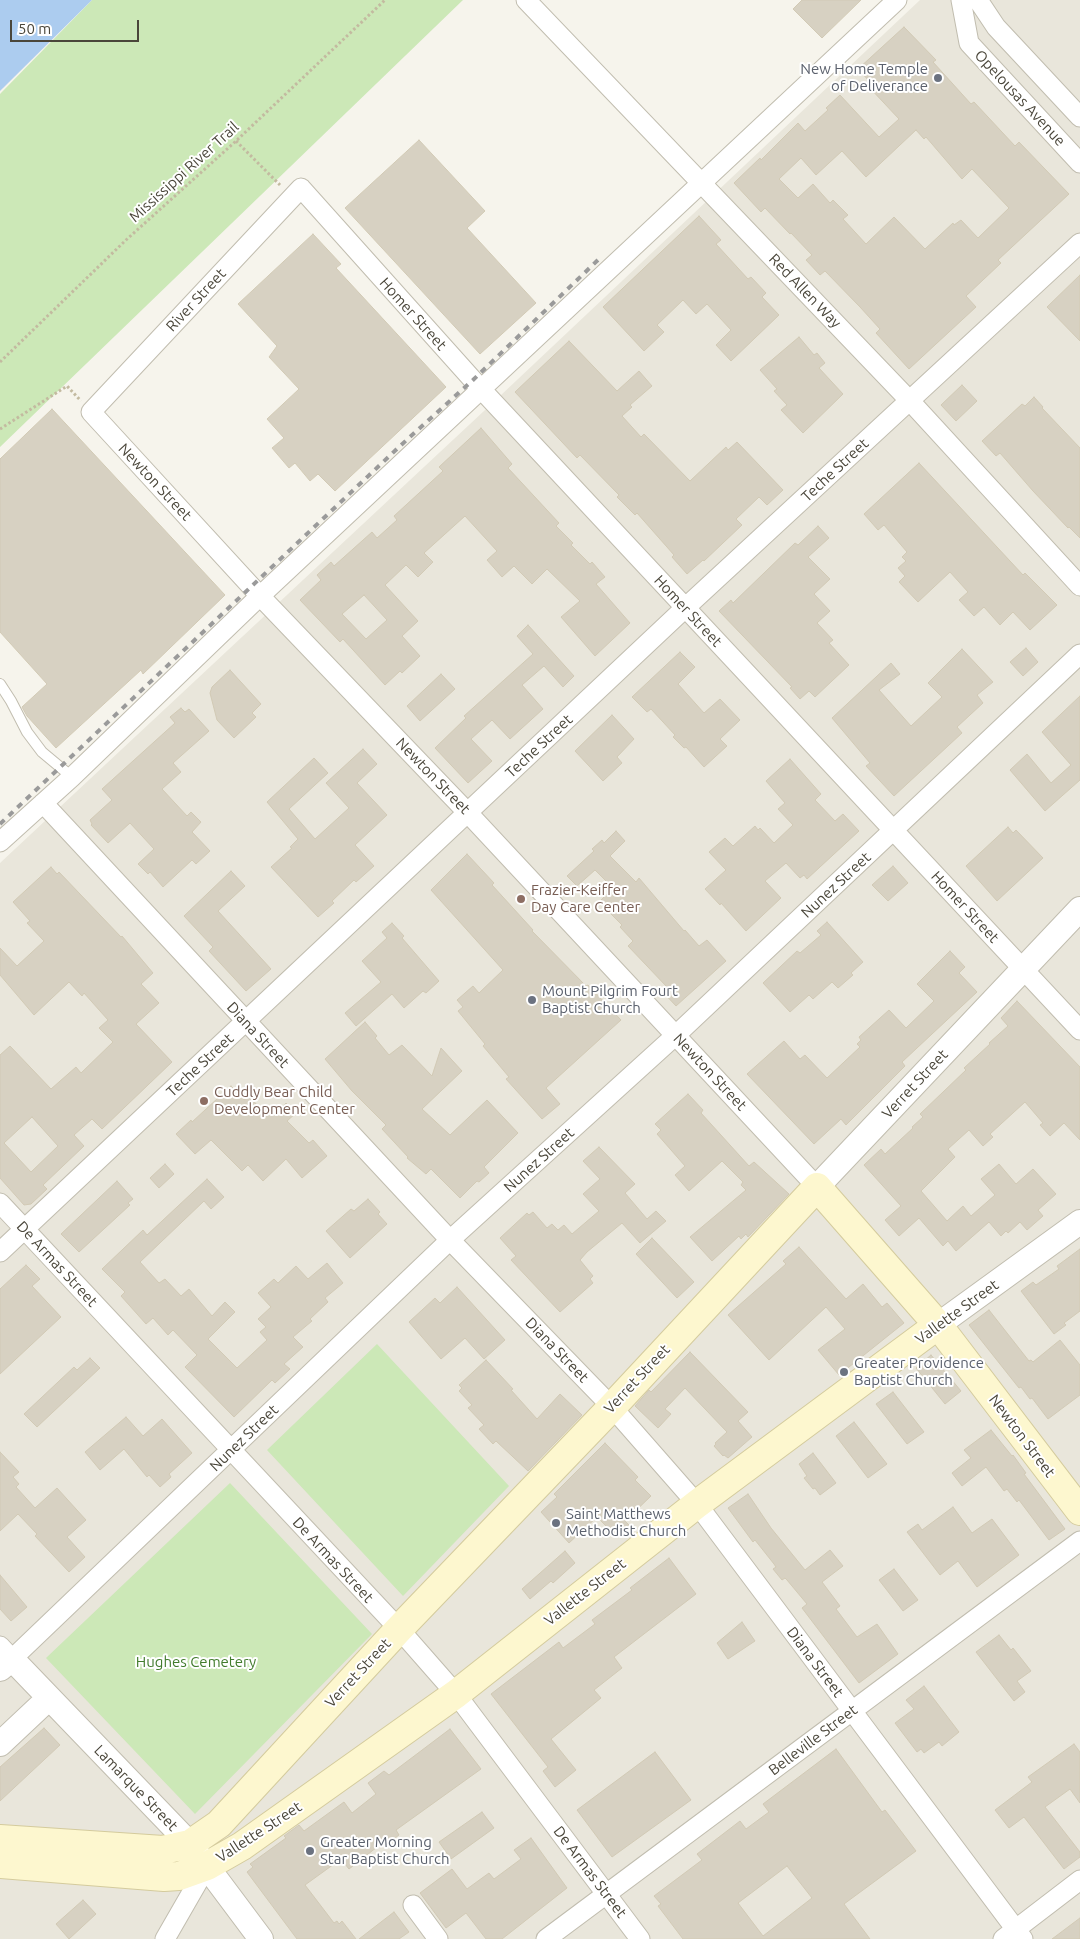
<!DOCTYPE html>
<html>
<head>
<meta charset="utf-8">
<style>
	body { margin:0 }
	#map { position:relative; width:1080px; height:1939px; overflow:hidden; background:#f6f4ec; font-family:Ubuntu,sans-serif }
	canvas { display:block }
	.scale { position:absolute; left:10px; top:20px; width:129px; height:22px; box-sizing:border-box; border:2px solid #4a463a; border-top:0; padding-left:6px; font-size:15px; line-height:18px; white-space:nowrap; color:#4a463a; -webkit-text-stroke:4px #fff; paint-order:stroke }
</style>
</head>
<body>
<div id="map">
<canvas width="1080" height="1939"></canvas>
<div class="scale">50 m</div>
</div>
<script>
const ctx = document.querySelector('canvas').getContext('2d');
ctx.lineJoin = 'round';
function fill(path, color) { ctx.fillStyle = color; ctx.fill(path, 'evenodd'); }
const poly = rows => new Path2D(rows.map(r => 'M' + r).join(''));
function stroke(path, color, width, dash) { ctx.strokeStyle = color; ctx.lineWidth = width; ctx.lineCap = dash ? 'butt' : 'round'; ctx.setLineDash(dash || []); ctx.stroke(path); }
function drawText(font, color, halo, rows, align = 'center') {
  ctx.font = font + ' Ubuntu,sans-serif'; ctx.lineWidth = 4; ctx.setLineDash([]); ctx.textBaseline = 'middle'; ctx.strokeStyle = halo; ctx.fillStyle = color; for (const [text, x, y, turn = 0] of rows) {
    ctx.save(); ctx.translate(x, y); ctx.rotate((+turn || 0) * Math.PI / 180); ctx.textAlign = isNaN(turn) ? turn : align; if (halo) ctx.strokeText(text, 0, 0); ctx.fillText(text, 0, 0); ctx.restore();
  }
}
fill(poly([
	[920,0,1080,0,1080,1939,0,1939,0,863,500,396]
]), '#e9e6db');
fill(poly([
	[92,0,463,0,0,447,0,94],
	[377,1344,509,1486,403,1596,267,1450],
	[230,1483,372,1634,195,1814,46,1658]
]), '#cce8b7');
fill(poly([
	[0,0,92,0,0,91]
]), '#acccef');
const building = poly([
	[802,0,861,0,822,38,793,9,802,0],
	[904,27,936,60,933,62,971,104,974,102,1015,146,1019,142,1069,194,998,260,1001,263,966,296,976,307,909,369,876,333,880,329,860,307,825,271,820,275,806,260,812,255,791,233,790,234,765,208,761,212,734,183,760,158,761,160,798,123,805,131,828,110,826,108,840,95,879,137,899,119,869,87,872,84,858,69,904,27],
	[916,130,924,139,926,137,962,179,972,169,1009,208,978,238,961,220,954,225,953,223,925,249,894,217,866,244,843,219,848,215,833,200,830,203,813,184,798,198,779,179,801,158,816,175,842,151,866,177,916,130],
	[419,140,485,211,467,228,536,303,480,354,345,208,419,140],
	[699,216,721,240,716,244,748,279,751,277,766,293,762,297,779,315,731,361,716,345,731,330,707,304,696,314,683,300,657,325,664,332,644,351,603,307,699,216],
	[313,234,341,264,336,268,446,387,335,491,318,474,310,481,295,463,289,468,272,448,284,438,267,419,299,389,269,357,277,346,238,304,313,234],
	[1080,275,1080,341,1047,307,1080,275],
	[799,337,814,355,817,353,825,363,819,368,843,394,803,433,781,410,787,405,774,391,777,389,760,370,799,337],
	[569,341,617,391,639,371,652,386,630,405,632,407,622,416,641,437,644,434,690,481,726,447,728,450,737,442,783,490,767,505,759,497,736,519,742,525,704,561,703,560,687,574,672,557,674,555,637,513,635,515,617,497,619,495,580,455,577,458,515,392,569,341],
	[962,385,977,401,956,421,941,405,962,385],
	[1034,397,1043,407,1042,408,1080,448,1080,538,1069,527,1068,528,1033,491,1000,453,996,456,982,441,1022,404,1025,406,1034,397],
	[52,409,225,595,143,674,141,670,56,748,27,716,22,707,47,684,0,632,0,459,52,409],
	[481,428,512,464,508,468,559,523,556,526,573,543,571,545,590,564,592,562,605,577,596,584,630,623,595,656,561,617,580,601,547,569,532,584,514,566,502,577,487,560,497,551,465,516,424,553,433,562,418,577,406,565,385,585,418,621,402,636,420,656,402,673,400,671,385,685,343,639,340,642,300,600,321,580,317,575,331,562,334,566,372,532,377,538,397,520,394,516,443,471,439,467,481,428],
	[364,595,387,620,366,639,342,614,364,595],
	[919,463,1023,575,1025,573,1057,605,1030,630,1013,612,1000,625,984,607,974,616,959,600,968,592,950,572,918,602,899,582,905,576,898,568,906,561,902,557,907,552,884,525,878,530,864,514,919,463],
	[818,526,829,538,808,557,830,579,814,594,830,611,817,623,833,640,829,643,849,665,815,697,809,691,800,699,790,688,792,687,719,611,731,600,733,603,795,543,798,545,818,526],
	[528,625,574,676,563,687,544,666,522,685,543,709,510,739,492,720,471,739,492,761,468,783,435,748,466,718,464,716,533,654,517,636,528,625],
	[1026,648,1038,662,1023,676,1010,662,1026,648],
	[962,649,993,682,977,695,983,703,957,727,962,733,894,796,866,766,870,763,832,718,891,663,900,674,879,690,911,726,942,697,928,683,962,649],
	[680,652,695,667,678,684,704,713,720,699,740,720,720,739,727,746,704,767,686,747,684,748,673,737,675,735,651,709,647,712,632,697,680,652],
	[230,670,261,704,252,713,256,717,234,738,217,720,210,693,212,687,230,670],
	[441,674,455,689,420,721,407,706,441,674],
	[1080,696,1080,780,1045,811,1010,770,1027,754,1051,783,1071,765,1042,732,1080,696],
	[181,708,185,712,189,709,209,731,173,763,181,772,162,789,187,816,191,812,201,822,192,832,210,851,196,864,192,860,163,887,150,872,148,874,138,864,154,849,130,823,108,843,91,825,92,824,90,820,112,800,102,789,175,723,170,717,181,708],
	[612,715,634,739,617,757,622,763,603,781,575,751,612,715],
	[363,749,377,764,357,783,387,815,355,845,374,866,356,882,354,880,332,901,334,903,318,917,271,867,292,848,290,847,298,839,267,802,314,758,328,773,289,809,315,839,349,808,326,783,363,749],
	[790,759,821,794,815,800,835,821,843,814,859,831,807,879,804,875,800,878,786,863,765,881,781,898,746,931,721,903,720,905,705,889,726,870,709,852,725,838,733,846,755,826,758,830,760,828,774,843,793,825,778,809,785,803,766,781,790,759],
	[1008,827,1013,833,1016,830,1043,858,997,901,966,866,1008,827],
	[616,831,625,841,610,856,636,882,639,878,684,931,685,930,699,946,707,940,726,961,676,1006,661,990,666,986,628,946,633,941,620,927,622,925,599,902,613,888,595,870,577,886,567,876,594,851,592,849,602,840,604,843,616,831],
	[467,854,494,883,492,885,533,930,532,931,586,986,588,985,621,1020,546,1088,560,1104,542,1119,506,1079,509,1077,483,1046,485,1044,458,1011,463,1007,457,1000,473,986,479,993,503,970,431,890,467,854],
	[893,866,908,883,888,901,872,885,893,866],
	[51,867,57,874,59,872,121,937,122,936,153,973,141,984,159,1003,136,1024,172,1062,102,1129,92,1119,74,1135,84,1146,43,1185,47,1189,31,1204,24,1205,0,1178,0,1055,10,1046,51,1089,76,1067,81,1073,113,1042,99,1028,108,1020,84,993,82,996,69,982,34,1015,0,975,0,948,17,966,44,941,27,923,30,921,13,902,51,867],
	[32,1117,58,1146,31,1172,4,1143,32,1117],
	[231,871,245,886,218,911,271,969,246,991,209,951,213,947,184,916,231,871],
	[827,922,863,962,851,973,853,975,838,988,832,982,813,999,809,995,790,1012,763,983,797,951,800,953,821,935,817,931,827,922],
	[392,923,404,936,402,938,439,981,426,993,423,991,404,1008,392,994,356,1026,345,1013,381,982,362,961,387,938,382,932,392,923],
	[950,951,965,967,959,973,977,992,902,1062,905,1066,846,1125,841,1119,814,1144,747,1074,784,1041,800,1059,805,1055,827,1078,860,1047,857,1044,861,1040,859,1037,889,1010,906,1028,934,1001,917,984,950,951],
	[1017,1001,1080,1067,1080,1140,1064,1123,1050,1136,1040,1125,1043,1123,1025,1102,990,1134,993,1137,983,1146,969,1130,948,1149,955,1157,921,1191,947,1221,963,1206,971,1216,995,1195,981,1179,999,1164,1016,1184,1033,1169,1056,1194,1038,1210,1043,1216,1027,1230,1020,1222,1008,1233,1006,1231,1001,1236,989,1222,956,1251,948,1241,943,1246,919,1218,899,1236,885,1220,901,1206,864,1165,881,1149,885,1154,913,1128,912,1127,923,1117,920,1114,966,1070,964,1068,990,1044,989,1043,1008,1026,1001,1018,1017,1001],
	[365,1022,377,1036,375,1038,389,1055,402,1045,432,1076,441,1048,462,1071,422,1109,450,1135,487,1100,518,1133,484,1167,489,1173,479,1182,477,1181,460,1198,431,1169,426,1174,407,1158,408,1157,382,1129,386,1125,352,1091,325,1059,365,1022],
	[231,1086,244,1100,249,1096,266,1115,276,1105,280,1109,286,1103,296,1113,287,1121,309,1143,313,1140,327,1156,302,1178,286,1159,263,1181,248,1165,242,1171,211,1140,195,1154,176,1134,191,1120,192,1122,231,1086],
	[688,1094,703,1110,701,1113,749,1166,754,1162,789,1194,748,1237,746,1234,741,1239,739,1236,712,1261,690,1237,746,1190,741,1185,743,1182,722,1161,689,1191,675,1175,685,1166,657,1134,661,1130,655,1124,688,1094],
	[599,1147,635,1184,625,1193,647,1219,656,1211,666,1221,640,1243,622,1223,587,1252,580,1260,593,1276,590,1279,593,1283,560,1312,511,1260,516,1256,500,1238,527,1213,529,1215,533,1212,547,1228,552,1224,558,1230,564,1225,572,1234,599,1211,583,1194,600,1179,583,1161,599,1147],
	[165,1164,174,1174,159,1188,150,1178,165,1164],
	[207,1179,224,1197,211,1209,204,1201,140,1262,159,1283,165,1279,181,1296,189,1289,212,1316,225,1302,235,1312,208,1339,237,1368,267,1340,260,1332,266,1327,258,1319,271,1307,258,1293,274,1279,278,1283,296,1266,308,1279,327,1263,343,1283,325,1298,328,1302,310,1319,312,1321,293,1337,303,1347,284,1364,290,1369,275,1383,272,1380,234,1417,185,1367,197,1355,173,1330,168,1335,153,1318,146,1324,121,1296,125,1292,102,1269,143,1230,147,1235,207,1179],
	[117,1181,133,1199,128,1203,130,1205,79,1252,61,1234,117,1181],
	[368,1199,380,1212,378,1214,387,1224,350,1258,326,1231,351,1209,354,1211,368,1199],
	[652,1238,694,1282,677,1298,636,1254,652,1238],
	[799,1247,846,1299,863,1284,882,1307,887,1303,904,1323,839,1375,818,1350,845,1329,826,1307,769,1360,728,1315,786,1264,783,1261,799,1247],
	[1080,1249,1080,1311,1064,1323,1066,1325,1054,1334,1021,1291,1033,1282,1036,1285,1059,1269,1057,1266,1080,1249],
	[26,1265,40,1279,32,1286,61,1317,0,1374,0,1289,26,1265],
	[457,1287,505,1340,484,1359,465,1338,441,1359,409,1322,435,1298,440,1303,457,1287],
	[989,1310,1029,1361,1031,1360,1033,1362,1060,1340,1080,1365,1080,1395,1048,1419,1032,1398,1030,1399,1021,1387,1019,1388,969,1325,989,1310],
	[690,1352,748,1412,738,1421,752,1437,728,1458,724,1455,723,1456,714,1446,716,1444,715,1443,727,1432,685,1388,665,1409,671,1414,658,1428,635,1406,649,1390,651,1392,690,1352],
	[931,1355,961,1391,945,1404,916,1368,931,1355],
	[90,1358,100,1368,37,1427,24,1414,74,1367,77,1370,90,1358],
	[486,1360,513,1389,511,1390,537,1419,560,1394,582,1415,528,1471,496,1441,493,1444,479,1429,484,1425,468,1408,472,1405,459,1391,462,1388,459,1385,486,1360],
	[893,1392,924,1432,907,1444,876,1404,893,1392],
	[126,1417,143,1436,162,1419,192,1453,169,1474,171,1477,160,1487,149,1475,147,1477,124,1449,100,1470,85,1452,126,1417],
	[854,1422,887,1464,868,1478,836,1436,854,1422],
	[991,1430,1012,1456,1013,1455,1026,1473,1024,1474,1065,1529,1049,1540,1019,1500,1017,1502,1007,1489,1004,1491,986,1467,962,1486,952,1473,971,1458,964,1450,991,1430],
	[605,1443,638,1477,635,1480,651,1496,625,1521,629,1525,617,1537,597,1517,569,1543,541,1512,557,1497,554,1494,605,1443],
	[0,1452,19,1472,13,1477,19,1484,16,1487,35,1508,57,1488,86,1520,67,1537,85,1557,69,1572,35,1536,37,1534,18,1514,0,1531,0,1452],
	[813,1453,836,1483,820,1495,815,1488,813,1489,804,1478,807,1476,799,1464,813,1453],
	[748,1494,771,1528,805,1570,830,1550,843,1566,822,1582,840,1606,836,1609,857,1637,877,1624,898,1654,859,1683,802,1608,807,1604,787,1580,785,1578,782,1580,773,1569,776,1567,774,1564,755,1540,753,1542,728,1508,748,1494],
	[953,1507,972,1533,992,1519,1019,1555,977,1587,958,1561,940,1575,907,1532,918,1524,922,1530,953,1507],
	[565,1551,575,1563,553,1583,551,1581,530,1599,522,1589,565,1551],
	[669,1558,696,1594,614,1657,622,1668,594,1690,601,1698,551,1739,576,1770,555,1787,543,1771,548,1767,491,1694,559,1642,563,1648,595,1624,592,1620,632,1590,630,1588,669,1558],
	[894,1569,918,1600,903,1611,879,1580,894,1569],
	[0,1575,27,1607,11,1621,0,1609,0,1575],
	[742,1622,755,1641,728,1659,717,1643,742,1622],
	[999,1635,1011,1650,1013,1648,1031,1671,1017,1681,1025,1692,1014,1701,976,1652,999,1635],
	[924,1686,959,1732,942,1746,939,1742,924,1753,921,1749,917,1752,895,1723,914,1709,906,1700,924,1686],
	[44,1728,60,1745,0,1801,0,1767,44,1728],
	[450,1729,481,1769,396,1830,399,1835,388,1843,386,1840,349,1869,341,1859,305,1885,334,1923,337,1921,339,1924,342,1921,356,1939,297,1939,247,1872,253,1867,250,1864,286,1838,284,1836,299,1825,304,1831,344,1802,352,1813,376,1794,368,1783,384,1771,389,1775,450,1729],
	[1074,1744,1080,1752,1080,1803,1070,1789,1045,1807,1080,1852,1080,1857,1064,1869,1024,1817,1009,1828,995,1810,1032,1782,1028,1777,1074,1744],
	[836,1749,882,1812,885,1810,916,1851,844,1904,870,1939,683,1939,658,1906,661,1904,654,1896,702,1860,697,1854,740,1821,746,1829,769,1812,763,1804,836,1749],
	[787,1866,812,1898,763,1936,738,1903,787,1866],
	[655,1752,691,1800,612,1857,577,1810,655,1752],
	[482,1812,494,1828,451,1859,439,1842,482,1812],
	[531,1838,567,1888,502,1939,486,1939,466,1913,446,1928,420,1893,452,1869,467,1889,489,1873,494,1879,521,1859,514,1850,531,1838],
	[83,1900,96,1914,69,1939,56,1924,83,1900],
	[394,1912,409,1932,399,1939,359,1939,394,1912],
	[1080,1918,1080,1939,1052,1939,1080,1918]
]);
fill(building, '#d7d1c2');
stroke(building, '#d2cab5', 1);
const service = poly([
	[0,684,11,701,27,732,42,752,72,777]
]);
const minor = poly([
	[526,0,910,401,1080,586],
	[961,0,969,43,1080,163],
	[978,0,996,27,1080,117],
	[43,803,450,1240,612,1407,697,1504,1023,1939],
	[0,842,72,777,260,596,897,0],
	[817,1187,468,813,260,596,91,412,301,188,481,389,1080,1030],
	[0,1203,399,1629,456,1694,640,1939],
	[0,1252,685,608,1080,243],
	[0,1646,12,1659,450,1240,676,1035,1080,654],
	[413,1905,438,1939],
	[165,1939,207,1866],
	[546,1939,1080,1541],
	[1003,1939,1080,1880]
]);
const tertiary = poly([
	[817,1187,1080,909],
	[938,1325,1080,1222],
	[0,1669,12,1659,190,1844,261,1939],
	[0,1744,49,1698]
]);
const secondary = poly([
	[0,1839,163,1850,190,1844,219,1824,399,1629,612,1407,817,1187,938,1325,1080,1511],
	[0,1864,164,1877,179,1876,207,1866,242,1846,456,1694,697,1504,938,1325]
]);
stroke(service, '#c1bdaf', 12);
stroke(minor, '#c1bdaf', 21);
stroke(tertiary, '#c1bdaf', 26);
stroke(secondary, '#d4cb9d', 30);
stroke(poly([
	[236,141,280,185],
	[0,362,126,240,236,141,385,0],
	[0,429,67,386,81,401]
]), '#c3baa0', 3, [2.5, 2.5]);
stroke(service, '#fff', 10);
stroke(minor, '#fff', 19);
stroke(tertiary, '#fff', 24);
stroke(secondary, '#fdf7cf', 28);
stroke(poly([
	[0,824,400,446,473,380,601,257]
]), '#9a9a9a', 4, [6, 6]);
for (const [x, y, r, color] of [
	[938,78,5,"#6b7280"],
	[521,899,5,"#8d6e63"],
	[532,1000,5,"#6b7280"],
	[204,1101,5,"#8d6e63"],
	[844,1372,5,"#6b7280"],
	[556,1523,5,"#6b7280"],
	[310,1851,5,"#6b7280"]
]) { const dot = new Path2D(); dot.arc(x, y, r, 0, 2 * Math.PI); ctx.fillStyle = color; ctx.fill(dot); stroke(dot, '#fff', 2); }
drawText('15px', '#5b616d', '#fff', [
	["New Home Temple",928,69,"right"],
	["of Deliverance",928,86,"right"],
	["Mount Pilgrim Fourt",542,991],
	["Baptist Church",542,1008],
	["Greater Providence",854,1363],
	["Baptist Church",854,1380],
	["Saint Matthews",566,1514],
	["Methodist Church",566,1531],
	["Greater Morning",320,1842],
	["Star Baptist Church",320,1859]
], 'left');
drawText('15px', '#4a463a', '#fff', [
	["Opelousas Avenue",1020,98,47],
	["Mississippi River Trail",184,172,-42],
	["Red Allen Way",805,291,46],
	["River Street",196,300,-47],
	["Homer Street",413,314,48],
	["Teche Street",835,470,-43],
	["Newton Street",155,482,47],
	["Homer Street",688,611,47],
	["Teche Street",539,746,-43],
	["Newton Street",433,776,46],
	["Nunez Street",836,885,-43],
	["Homer Street",965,907,47],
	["Diana Street",258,1035,47],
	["Teche Street",200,1065,-43],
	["Newton Street",710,1072,47],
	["Verret Street",915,1084,-47],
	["Nunez Street",539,1160,-42],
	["De Armas Street",57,1264,47],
	["Vallette Street",957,1312,-36],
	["Diana Street",557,1350,46],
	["Verret Street",637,1379,-47],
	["Newton Street",1022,1436,53],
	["Nunez Street",244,1438,-44],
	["De Armas Street",333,1560,47],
	["Vallette Street",585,1592,-38],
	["Diana Street",815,1662,53],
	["Verret Street",358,1673,-47],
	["Belleville Street",813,1740,-37],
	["Lamarque Street",136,1788,46],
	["Vallette Street",259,1832,-33],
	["De Armas Street",590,1872,53]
]);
drawText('15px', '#785e54', '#fff', [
	["Frazier-Keiffer",531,890],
	["Day Care Center",531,907],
	["Cuddly Bear Child",214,1092],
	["Development Center",214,1109]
], 'left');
drawText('15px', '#427c2d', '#fff', [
	["Hughes Cemetery",196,1662]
]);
</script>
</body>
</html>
